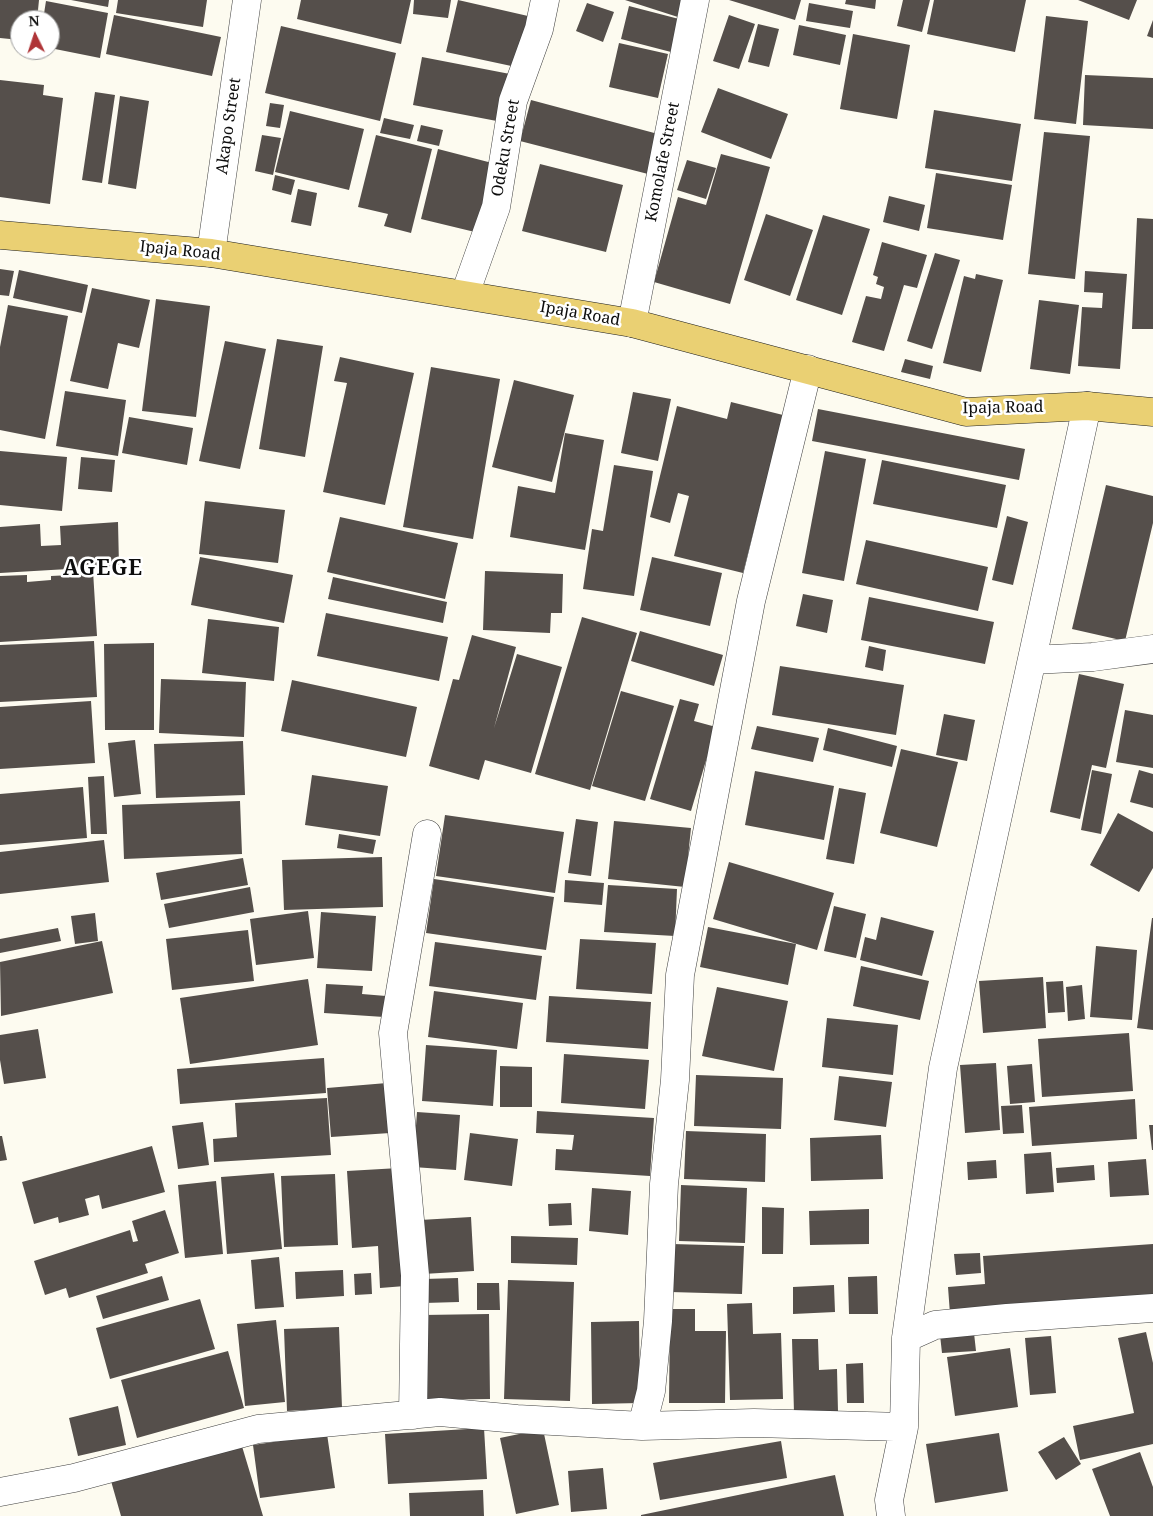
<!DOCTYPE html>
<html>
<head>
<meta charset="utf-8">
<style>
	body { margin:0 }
	#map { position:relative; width:1153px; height:1516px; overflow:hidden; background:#fdfbf0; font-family:"Noto Serif",serif }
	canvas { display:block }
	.north { position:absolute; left:10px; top:10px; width:50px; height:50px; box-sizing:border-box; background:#fff; border:1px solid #9e9e9e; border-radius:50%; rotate:356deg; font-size:14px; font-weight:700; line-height:20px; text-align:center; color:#0d0d0d }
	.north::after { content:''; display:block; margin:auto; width:18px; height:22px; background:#af3437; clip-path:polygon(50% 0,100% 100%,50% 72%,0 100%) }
</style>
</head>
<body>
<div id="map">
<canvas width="1153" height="1516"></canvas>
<div class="north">N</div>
</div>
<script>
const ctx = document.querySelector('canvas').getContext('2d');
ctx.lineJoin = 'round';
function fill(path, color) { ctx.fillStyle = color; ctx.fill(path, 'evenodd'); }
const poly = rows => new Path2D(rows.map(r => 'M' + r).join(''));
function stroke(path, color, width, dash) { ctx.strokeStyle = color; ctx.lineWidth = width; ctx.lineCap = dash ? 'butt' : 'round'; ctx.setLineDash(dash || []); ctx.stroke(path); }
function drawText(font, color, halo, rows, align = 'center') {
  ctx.font = font + ' "Noto Serif",serif'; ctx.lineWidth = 5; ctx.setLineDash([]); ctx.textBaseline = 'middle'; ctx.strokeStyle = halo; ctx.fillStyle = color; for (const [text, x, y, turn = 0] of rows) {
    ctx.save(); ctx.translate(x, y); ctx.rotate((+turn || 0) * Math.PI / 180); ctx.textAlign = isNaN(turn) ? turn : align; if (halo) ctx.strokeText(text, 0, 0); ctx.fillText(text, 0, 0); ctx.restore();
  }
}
fill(poly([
	[0,0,39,0,37,20,20,20,20,40,0,38],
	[71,0,109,0,108,7],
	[118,0,207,0,203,27,116,13],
	[301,0,411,0,401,44,297,19],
	[414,0,451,0,448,18,413,14],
	[458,0,528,16,516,67,446,52],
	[625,0,687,0,681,18],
	[729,0,801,0,795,20],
	[846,0,876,0,875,9,845,4],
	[903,0,930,0,922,32,897,26],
	[934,0,1026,0,1015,52,927,34],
	[1078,0,1137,0,1129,20],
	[46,1,108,13,100,58,50,48,50,20,43,20],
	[587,3,614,12,603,42,576,31],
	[809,3,853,11,850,28,806,21],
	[629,6,679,19,671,52,621,39],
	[114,15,221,37,212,76,106,54],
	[729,15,755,24,739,69,713,61],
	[1046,16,1088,21,1076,124,1034,119],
	[1153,20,1153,38,1147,36],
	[758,24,779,29,769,67,748,62],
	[799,25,846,35,840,65,793,55],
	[281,26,396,53,380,121,265,93],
	[853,34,910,45,897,119,840,109],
	[619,43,668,54,658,98,609,87],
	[422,57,510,74,502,122,413,105],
	[1085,75,1153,78,1153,129,1083,125],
	[0,80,44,85,43,95,63,98,50,204,0,197],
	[718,88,788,114,771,159,701,132],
	[95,92,115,95,102,183,82,180],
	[120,96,149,101,136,189,108,184],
	[531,100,658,134,648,174,520,141],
	[270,103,284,105,280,128,266,126],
	[934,110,1021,124,1012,181,925,168],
	[290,111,364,129,349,190,275,172],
	[384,118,414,125,410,139,380,133],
	[421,125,443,130,439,146,417,141],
	[1044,132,1090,136,1075,279,1028,274],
	[262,135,281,138,273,175,255,171],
	[376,135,432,149,411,233,384,226,388,214,358,207],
	[438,149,496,164,479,233,421,219],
	[721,154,770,167,730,304,654,282,678,197,706,205],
	[687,160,716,168,706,199,677,190],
	[540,164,623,185,606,252,522,231],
	[936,173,1012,185,1003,240,927,228],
	[275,175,295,180,291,195,272,190],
	[298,189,317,193,311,226,291,222],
	[889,196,925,205,919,231,883,222],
	[766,214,813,230,790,296,744,280],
	[823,215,870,229,842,315,796,300],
	[1137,218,1153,219,1153,329,1132,329],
	[882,242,927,255,917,288,904,285,884,351,852,342,866,296,881,299,884,287,876,284,878,277,873,275],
	[935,253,960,260,932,349,907,341],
	[0,269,14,271,9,296,0,295],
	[19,270,88,285,82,313,13,298],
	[1085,271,1127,274,1120,369,1078,366,1082,307,1102,308,1103,293,1084,292],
	[976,274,1003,280,981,372,943,363,964,276,975,279],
	[92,288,150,300,139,348,118,343,108,389,70,381],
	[156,299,210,306,196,417,142,411],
	[1039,300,1079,305,1070,374,1030,369],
	[8,305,68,316,45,439,0,430,0,347],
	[277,339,323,346,305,457,259,449],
	[225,341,266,349,240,469,199,461],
	[340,357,414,373,385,505,323,492,347,383,334,381],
	[905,359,933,366,930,379,901,372],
	[431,367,500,379,473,539,403,527],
	[514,380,574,395,552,482,492,467],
	[65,391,126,400,118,456,56,446],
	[633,392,671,399,658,461,621,453],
	[731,402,783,415,743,573,674,556,689,496,678,493,670,523,650,517,677,406,727,419],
	[818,409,1025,449,1019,480,812,441],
	[129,417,193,428,187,465,122,453],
	[565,433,604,440,585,550,510,537,518,486,555,493],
	[0,451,67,457,62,511,0,505],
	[825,451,866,459,844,581,802,573],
	[81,457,115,460,112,492,78,489],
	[882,460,1006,485,997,528,873,504],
	[614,465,653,471,634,596,583,589,592,529,603,531],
	[1106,485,1153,496,1153,523,1125,641,1072,629],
	[205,501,285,510,278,563,199,554],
	[1007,516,1028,522,1013,585,992,580],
	[340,517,458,543,445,599,327,572],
	[118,522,119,566,0,573,0,527,40,524,41,546,61,545,60,526],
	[866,540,988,567,978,611,856,584],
	[200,557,293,575,284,623,191,605],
	[652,557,722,573,710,626,640,610],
	[93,571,97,636,0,642,0,576,27,575,27,582,51,580,51,576,71,575,71,572],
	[485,571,563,574,562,613,551,613,550,633,483,630],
	[333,577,447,602,443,623,328,599],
	[803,594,833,600,827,633,796,626],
	[869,597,994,622,985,664,861,640],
	[326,613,448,637,439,681,317,656],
	[582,617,637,633,590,790,535,774],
	[208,619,279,627,274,681,202,673],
	[640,631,723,655,714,686,631,661],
	[472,635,516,647,494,728,517,654,562,667,531,773,485,760,479,780,429,766,453,679,459,680],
	[94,641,97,697,0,702,0,645],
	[154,643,154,730,105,730,104,644],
	[869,646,886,650,883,671,865,667],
	[780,666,904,685,896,735,772,715],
	[1079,674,1124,684,1106,768,1092,765,1080,819,1050,812],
	[161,679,246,682,244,737,159,733],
	[292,680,417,707,406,757,281,731],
	[621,691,674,706,645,801,592,786],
	[680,699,699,704,694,721,716,727,691,811,650,799],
	[91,701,95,763,0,769,0,707],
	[1125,710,1153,715,1153,768,1116,762],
	[944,714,975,720,967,761,936,755],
	[757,726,819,738,813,762,751,749],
	[828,728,897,746,892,767,823,750],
	[135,740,141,794,114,797,108,743],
	[243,741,245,795,156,798,154,744],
	[901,749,958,762,937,847,880,833],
	[1092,770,1112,774,1101,834,1081,830],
	[1139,770,1153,774,1153,808,1130,802],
	[755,771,834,786,824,840,745,825],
	[312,775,388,786,380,836,305,825],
	[104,776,107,834,91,834,88,777],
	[83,787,87,838,0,845,0,794],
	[839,788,866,793,854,864,826,859],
	[240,801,242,854,124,859,122,805],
	[1118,813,1153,832,1153,868,1139,892,1090,865],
	[445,815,564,832,555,893,436,876],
	[576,819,598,822,591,876,568,873],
	[614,821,691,828,685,887,608,879],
	[339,834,376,840,373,854,337,848],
	[104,840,109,882,0,894,0,852],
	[382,857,383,907,284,910,282,860],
	[243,858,248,885,161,900,156,873],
	[729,862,834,893,817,950,713,919],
	[434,879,554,897,546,950,426,933],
	[565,880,604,883,602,905,564,902],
	[608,885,677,889,675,936,604,932],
	[250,887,254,912,169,928,164,904],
	[834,906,866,914,856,958,824,951],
	[308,911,314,958,256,965,250,919],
	[321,912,376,916,372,971,317,968],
	[95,913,98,941,75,944,71,916],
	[881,917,934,931,922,976,860,960,865,937,876,940],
	[1152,918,1153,918,1153,1030,1137,1028],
	[708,927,796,944,788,985,700,967],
	[58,928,61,941,0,953,0,939],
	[248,930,254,981,172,990,166,939],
	[580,939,656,943,652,994,576,989],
	[102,941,113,993,1,1016,0,962],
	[435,942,542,956,536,1000,429,986],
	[1096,946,1137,950,1132,1020,1090,1017],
	[861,966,929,981,920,1020,853,1006],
	[1043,977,1046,1028,983,1033,979,981],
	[308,979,318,1045,190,1064,180,998],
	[1063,981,1065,1012,1048,1013,1046,982],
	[326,984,363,986,362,994,386,996,384,1017,324,1013],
	[1082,985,1085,1019,1068,1021,1066,987],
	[717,987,788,1001,774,1071,702,1056],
	[434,991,523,1003,517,1049,428,1037],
	[549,996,651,1002,648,1049,546,1042],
	[827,1018,898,1025,893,1075,822,1067],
	[38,1029,46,1078,4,1084,0,1060,0,1035],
	[1129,1033,1133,1091,1042,1097,1038,1039],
	[426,1045,497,1050,493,1106,422,1101],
	[564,1054,649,1060,645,1109,561,1103],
	[324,1058,326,1093,180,1104,177,1069],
	[996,1063,1000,1130,965,1133,960,1065],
	[1032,1064,1035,1102,1010,1104,1007,1066],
	[500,1066,532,1067,532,1107,500,1107],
	[696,1075,783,1078,781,1129,694,1126],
	[839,1076,892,1082,886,1127,834,1120],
	[387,1083,390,1133,331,1137,327,1088],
	[327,1098,331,1155,214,1162,213,1139,237,1137,235,1103],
	[1135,1099,1137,1139,1032,1146,1029,1107],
	[1022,1105,1024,1133,1003,1134,1001,1106],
	[537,1111,654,1118,650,1176,555,1170,556,1149,572,1150,574,1135,536,1133],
	[417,1112,460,1115,456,1170,413,1167],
	[203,1122,209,1165,178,1169,172,1126],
	[1149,1125,1153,1125,1153,1150,1152,1150],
	[686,1131,766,1134,765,1182,684,1179],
	[470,1133,518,1139,512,1186,464,1180],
	[881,1135,883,1179,811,1181,810,1138],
	[0,1136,2,1136,7,1160,0,1161],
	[152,1146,165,1192,102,1209,99,1195,85,1199,89,1215,59,1223,58,1217,34,1224,22,1182],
	[1051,1152,1054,1192,1026,1194,1024,1154],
	[1146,1159,1149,1195,1110,1197,1108,1162],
	[996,1160,997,1178,968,1180,967,1162],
	[1094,1165,1095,1180,1057,1183,1056,1168],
	[399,1168,405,1286,380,1288,378,1246,352,1248,347,1171],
	[274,1173,282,1249,227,1254,221,1177],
	[335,1174,338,1245,284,1247,281,1176],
	[216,1181,223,1254,185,1258,178,1185],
	[681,1185,747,1188,745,1243,679,1241],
	[592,1188,631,1191,628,1235,589,1231],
	[571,1203,572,1225,549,1226,548,1204],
	[762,1207,784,1208,783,1254,762,1254],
	[869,1209,869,1244,810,1245,809,1211],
	[165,1210,179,1253,145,1264,148,1273,69,1298,66,1288,45,1295,34,1261,130,1230,133,1242,138,1241,132,1221],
	[471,1217,474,1271,423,1274,420,1220],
	[511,1236,578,1238,577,1265,511,1263],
	[672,1244,744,1246,742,1294,670,1292],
	[1153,1244,1153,1300,950,1314,948,1287,985,1284,983,1256],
	[980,1253,981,1273,956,1275,954,1254],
	[279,1257,284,1307,255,1309,251,1260],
	[343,1270,344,1296,296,1299,295,1272],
	[371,1273,372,1294,355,1295,354,1274],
	[162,1276,169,1300,103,1319,96,1296],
	[877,1276,878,1314,849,1314,848,1277],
	[458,1278,459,1302,424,1303,424,1279],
	[508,1280,574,1282,570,1401,504,1399],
	[477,1283,499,1283,500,1310,477,1310],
	[834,1285,835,1312,793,1314,793,1287],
	[200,1299,215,1349,110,1379,96,1328],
	[752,1303,753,1334,781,1333,783,1399,730,1400,727,1304],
	[670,1309,695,1309,695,1331,726,1331,725,1403,669,1403],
	[489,1314,490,1399,425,1400,423,1315],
	[276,1320,285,1402,245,1406,237,1324],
	[639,1321,640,1403,592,1404,591,1322],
	[339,1327,342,1408,287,1411,284,1329],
	[1146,1332,1153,1363,1153,1444,1080,1460,1073,1426,1134,1413,1118,1338],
	[974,1333,976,1351,942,1353,940,1335],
	[1051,1336,1056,1393,1030,1395,1025,1338],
	[792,1339,818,1339,819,1370,837,1369,838,1412,794,1413],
	[1010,1348,1018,1407,955,1416,947,1357],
	[228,1351,244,1408,137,1438,121,1380],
	[863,1363,864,1403,847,1403,846,1364],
	[118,1406,126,1445,78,1456,69,1418],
	[484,1428,487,1479,388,1484,385,1434],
	[543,1429,559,1505,516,1514,500,1438],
	[999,1433,1008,1491,935,1503,926,1444],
	[327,1434,335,1488,260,1498,253,1445],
	[1064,1437,1081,1464,1056,1480,1038,1452],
	[781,1441,787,1478,660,1500,653,1463],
	[241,1443,263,1516,121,1516,111,1481],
	[1140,1452,1153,1487,1153,1516,1110,1516,1092,1469],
	[603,1468,607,1509,571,1512,568,1471],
	[835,1475,844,1516,641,1516,641,1515],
	[483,1490,484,1516,410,1516,409,1493]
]), '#554f4b');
const minor = poly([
	[211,253,247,0],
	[465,294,496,207,513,101,539,29,545,0],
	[632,323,695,0],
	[1032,660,1093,657,1153,649],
	[906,1338,935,1325,1007,1318,1153,1308],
	[413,1415,415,1275,393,1033,427,834],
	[642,1426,651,1391,658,1321,664,1184,675,1080,680,975,751,601,808,369],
	[0,1492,74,1478,258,1429,440,1412,517,1419,642,1426,754,1423,904,1427],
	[891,1516,889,1500,904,1427,906,1338,943,1068,1087,406]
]);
const major = poly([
	[0,235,211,253,632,323,966,412,1087,406,1153,412]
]);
stroke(minor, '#404040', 29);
stroke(major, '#1e1e1e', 29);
stroke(minor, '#fff', 28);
stroke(major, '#ead073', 28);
drawText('16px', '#0d0d0d', '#fff', [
	["Akapo Street",229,126,-82],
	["Odeku Street",506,148,-80],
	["Komolafe Street",663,162,-79],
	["Ipaja Road",180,251,6],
	["Ipaja Road",580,314,10],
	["Ipaja Road",1003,408,-1]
]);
ctx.letterSpacing = '1px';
drawText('bold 21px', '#0d0d0d', '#fff', [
	["AGEGE",103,569]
]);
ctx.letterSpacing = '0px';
</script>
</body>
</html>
